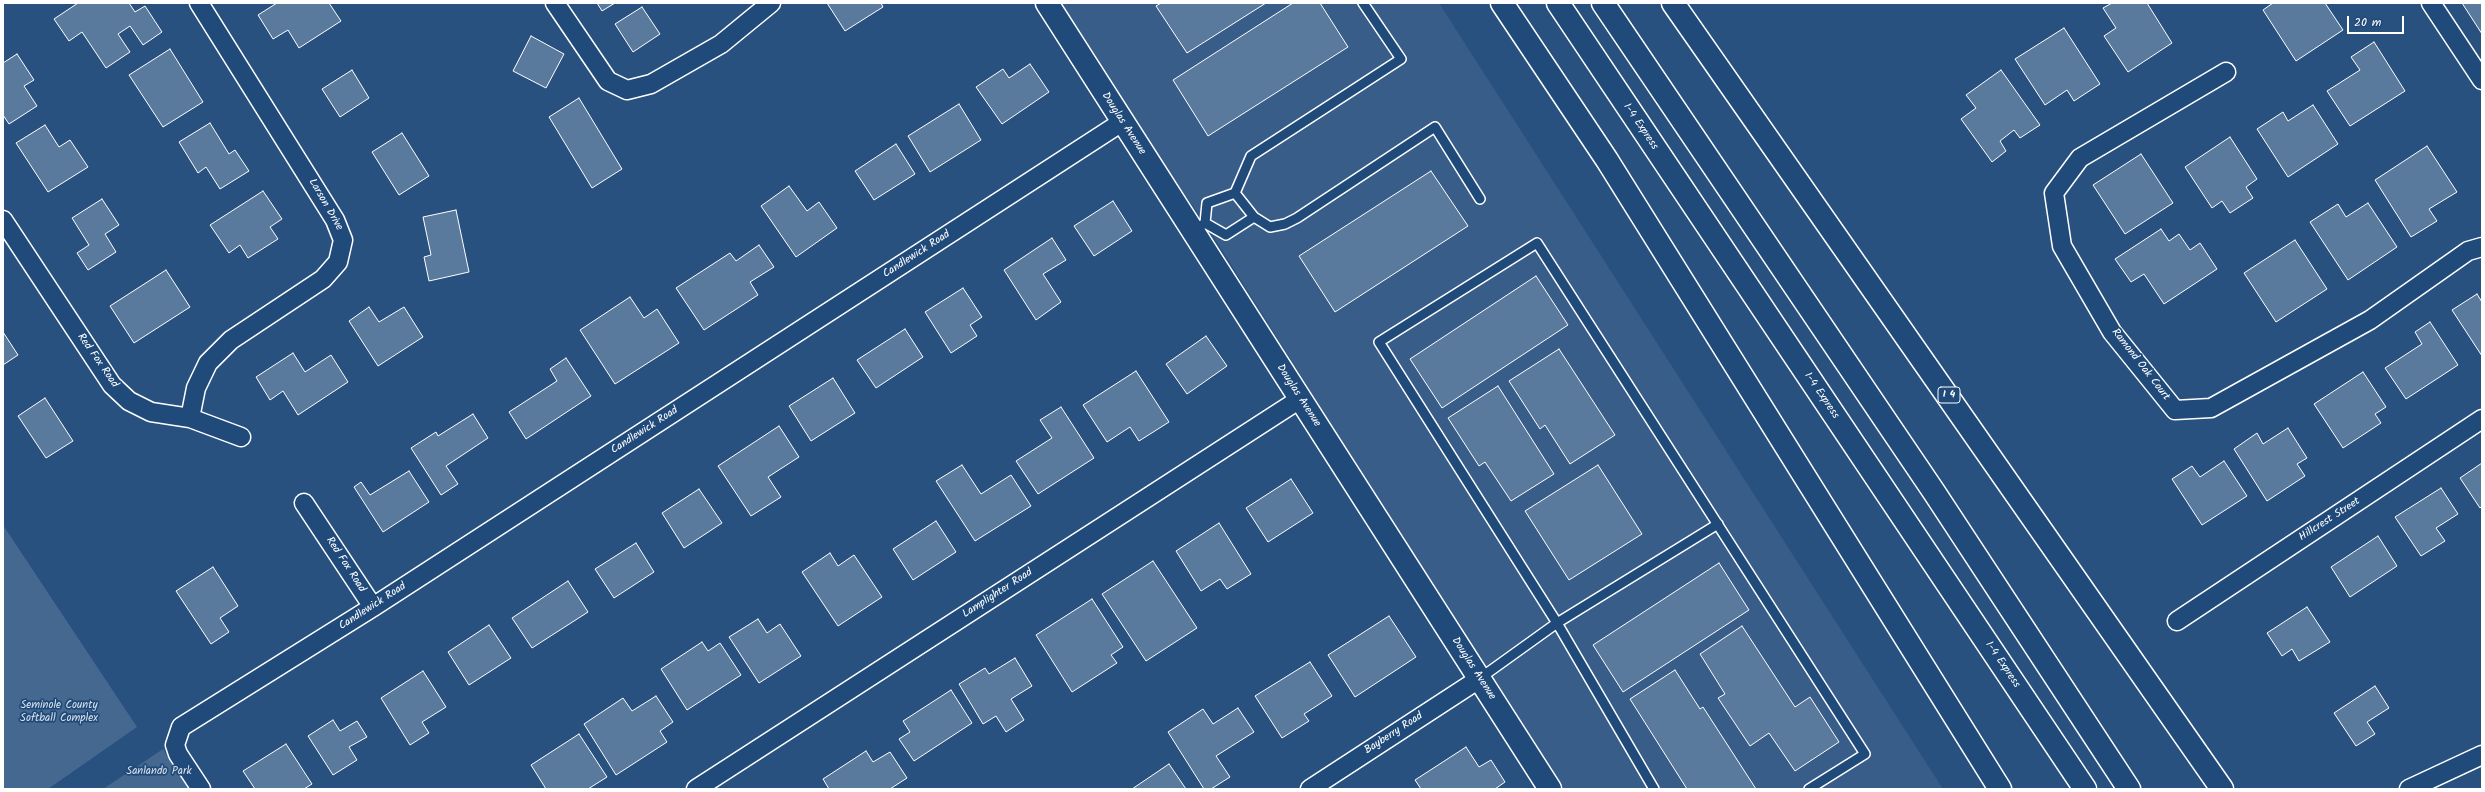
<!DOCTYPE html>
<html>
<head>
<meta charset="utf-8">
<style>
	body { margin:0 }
	#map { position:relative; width:2485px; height:792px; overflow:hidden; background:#28517f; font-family:Kalam,sans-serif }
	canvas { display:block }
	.frame { position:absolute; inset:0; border:4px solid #fff; pointer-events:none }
	.scale { position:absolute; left:2347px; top:16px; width:57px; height:18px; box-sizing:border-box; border:2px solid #fff; border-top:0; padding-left:5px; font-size:12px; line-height:14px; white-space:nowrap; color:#fff; -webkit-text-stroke:3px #1f4a7a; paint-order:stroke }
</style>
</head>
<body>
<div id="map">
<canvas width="2485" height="792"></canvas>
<div class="frame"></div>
<div class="scale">20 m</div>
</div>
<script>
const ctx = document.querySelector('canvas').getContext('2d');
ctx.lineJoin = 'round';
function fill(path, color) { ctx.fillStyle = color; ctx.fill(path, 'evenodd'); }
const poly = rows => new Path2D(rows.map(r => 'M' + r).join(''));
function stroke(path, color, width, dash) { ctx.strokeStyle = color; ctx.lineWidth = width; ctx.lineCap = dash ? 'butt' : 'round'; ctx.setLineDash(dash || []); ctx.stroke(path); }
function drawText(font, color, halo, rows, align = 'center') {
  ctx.font = font + ' Kalam,sans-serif'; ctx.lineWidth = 3.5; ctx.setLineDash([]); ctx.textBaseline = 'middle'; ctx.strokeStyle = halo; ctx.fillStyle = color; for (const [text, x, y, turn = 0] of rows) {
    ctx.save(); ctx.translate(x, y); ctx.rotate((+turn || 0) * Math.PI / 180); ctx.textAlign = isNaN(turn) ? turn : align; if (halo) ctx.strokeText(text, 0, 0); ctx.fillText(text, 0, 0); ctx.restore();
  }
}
fill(poly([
	[1058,3,1439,3,1943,789,1560,789,1205,223,1130,117]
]), '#375d88');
fill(poly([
	[3,525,137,727,48,789,3,789],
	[163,749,189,789,103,789]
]), '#446890');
const building = poly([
	[78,3,129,3,135,12,145,6,162,32,143,45,130,26,118,34,130,52,106,68,82,32,69,41,54,19,78,3],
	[277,3,329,3,341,21,299,48,288,30,273,39,258,15,277,3],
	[597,3,615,3,602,11,597,3],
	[827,3,881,3,883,7,845,31,827,3],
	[1161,3,1266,3,1187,53,1156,6,1161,3],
	[1293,3,1320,3,1348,47,1208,136,1173,80,1293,3],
	[2112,3,2147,3,2172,43,2128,72,2104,36,2116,28,2103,8,2112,3],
	[2273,3,2325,3,2343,30,2296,61,2263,10,2273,3],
	[2462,3,2482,3,2482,34,2462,3],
	[642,7,660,34,633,52,615,24,642,7],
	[2064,28,2100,84,2074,101,2067,90,2045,105,2015,59,2064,28],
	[531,36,564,54,546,88,513,71,531,36],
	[2374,42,2405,91,2350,126,2327,91,2360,70,2351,57,2374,42],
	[170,49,203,102,163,127,129,75,170,49],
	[17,54,34,80,24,86,37,106,9,124,3,115,3,63,17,54],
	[1030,64,1049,92,1002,124,976,87,1003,69,1009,78,1030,64],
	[352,70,369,98,340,117,322,89,352,70],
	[2001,70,2040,125,2020,138,2014,130,2000,141,2006,151,1992,162,1961,119,1976,108,1966,95,2001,70],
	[579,98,622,169,592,188,549,117,579,98],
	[959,104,981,140,930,172,908,136,959,104],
	[2313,105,2338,144,2288,177,2257,129,2283,112,2288,121,2313,105],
	[210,123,229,154,235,150,249,171,220,189,206,167,198,173,179,142,210,123],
	[45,125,59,147,70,140,88,167,48,192,16,143,45,125],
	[402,133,429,176,399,195,372,152,402,133],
	[2230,137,2257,179,2246,187,2253,198,2230,213,2222,201,2212,208,2185,167,2230,137],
	[896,144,915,174,874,200,855,171,896,144],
	[2427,146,2457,192,2429,209,2437,221,2411,237,2375,180,2427,146],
	[2141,154,2173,203,2125,234,2093,185,2141,154],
	[1431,171,1468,226,1335,312,1299,256,1431,171],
	[789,186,807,211,819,202,837,228,796,257,761,206,789,186],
	[263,191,282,219,270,227,278,239,248,258,240,245,229,253,210,225,263,191],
	[102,199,119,225,105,234,116,252,88,270,77,253,89,245,72,218,102,199],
	[1113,201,1132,231,1094,256,1074,226,1113,201],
	[2368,203,2397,247,2348,280,2310,222,2338,204,2346,217,2368,203],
	[456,210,469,272,429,281,424,257,431,255,423,217,456,210],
	[2161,229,2169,241,2179,234,2190,250,2200,243,2217,269,2164,304,2144,274,2131,282,2115,259,2161,229],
	[1052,238,1066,260,1043,274,1061,302,1036,320,1004,270,1052,238],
	[2295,240,2327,289,2276,322,2244,273,2295,240],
	[759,245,774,267,750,282,758,295,704,330,676,288,730,253,736,261,759,245],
	[166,270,190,307,134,343,110,306,166,270],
	[1536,276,1568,325,1442,408,1410,359,1536,276],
	[963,288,982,317,970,325,977,336,951,353,925,312,963,288],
	[2477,294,2482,302,2482,356,2452,310,2477,294],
	[630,297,644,318,657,309,679,343,615,384,580,330,630,297],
	[369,307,379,322,404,307,423,337,378,366,349,321,369,307],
	[2430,322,2458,365,2406,399,2385,368,2422,344,2415,332,2430,322],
	[905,329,923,357,876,388,857,360,905,329],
	[3,332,18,355,3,365,3,332],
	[1206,336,1227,366,1187,394,1166,364,1206,336],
	[1559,349,1615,435,1570,464,1545,425,1540,429,1509,381,1559,349],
	[293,353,305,372,331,355,348,382,298,415,283,391,270,400,256,377,293,353],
	[566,358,591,396,526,439,509,412,557,381,550,369,566,358],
	[1136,371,1169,422,1139,441,1130,427,1107,442,1083,405,1136,371],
	[2363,372,2386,407,2375,414,2381,423,2343,448,2314,404,2363,372],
	[833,378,855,413,811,441,789,406,833,378],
	[1498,386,1554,474,1511,501,1485,462,1479,466,1448,418,1498,386],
	[45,398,73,441,46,458,18,416,45,398],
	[1061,407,1094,458,1038,494,1016,461,1052,438,1040,420,1061,407],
	[473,414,488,438,446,466,458,484,441,495,411,448,436,432,438,436,473,414],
	[779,426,799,457,768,477,781,497,751,516,718,466,779,426],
	[2288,428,2307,458,2297,464,2305,476,2267,501,2234,449,2257,433,2263,444,2288,428],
	[2224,461,2247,496,2202,525,2172,479,2192,466,2200,477,2224,461],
	[2482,463,2482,506,2480,508,2460,478,2482,463],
	[962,465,981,494,1011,475,1031,506,975,541,936,481,962,465],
	[1598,465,1642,534,1569,580,1525,511,1598,465],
	[409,471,429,502,383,532,354,487,361,482,370,495,409,471],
	[1291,479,1313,513,1268,542,1246,508,1291,479],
	[2441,488,2458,514,2436,528,2445,541,2421,556,2395,517,2441,488],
	[699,489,722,523,684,548,662,513,699,489],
	[936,521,956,552,913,580,893,549,936,521],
	[1219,523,1251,574,1227,589,1220,579,1201,591,1176,551,1219,523],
	[2378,536,2397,566,2350,597,2331,567,2378,536],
	[636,543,654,572,614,598,595,569,636,543],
	[830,553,838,566,854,555,882,597,838,626,802,572,830,553],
	[1153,561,1197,628,1146,661,1102,594,1153,561],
	[1719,563,1749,610,1623,692,1593,645,1719,563],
	[213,567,238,606,220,618,229,632,211,644,176,591,213,567],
	[568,581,588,612,532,648,512,618,568,581],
	[1092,599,1123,647,1111,655,1117,663,1072,692,1036,635,1092,599],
	[2307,607,2330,642,2299,661,2292,649,2282,656,2267,633,2307,607],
	[1389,616,1416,657,1355,697,1328,655,1389,616],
	[758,619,767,633,780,624,801,656,759,683,729,637,758,619],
	[489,625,511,658,469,685,448,652,489,625],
	[1742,626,1795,707,1810,697,1839,742,1795,771,1769,733,1750,746,1718,698,1725,694,1700,654,1742,626],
	[702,642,708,651,720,643,741,675,687,710,661,669,702,642],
	[1015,658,1032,686,1011,699,1024,720,1006,732,996,716,983,724,959,684,985,668,989,674,1015,658],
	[1310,662,1332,696,1304,714,1309,721,1282,738,1255,696,1310,662],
	[1675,670,1700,709,1703,707,1756,789,1687,789,1630,699,1675,670],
	[423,671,446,707,422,722,429,733,410,745,381,698,423,671],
	[2375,686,2389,708,2367,722,2375,734,2356,746,2334,713,2375,686],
	[951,690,972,723,914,761,899,739,910,732,903,721,951,690],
	[656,696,673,722,660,731,667,742,616,775,584,724,623,698,632,711,656,696],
	[1238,708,1254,732,1216,756,1230,777,1211,789,1204,789,1168,732,1203,709,1213,724,1238,708],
	[333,720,340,731,357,721,367,737,349,747,357,760,333,775,308,736,333,720],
	[579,734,607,777,588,789,546,789,531,765,579,734],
	[286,744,312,784,304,789,255,789,243,771,286,744],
	[1466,747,1479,767,1491,760,1505,782,1495,789,1421,789,1415,780,1466,747],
	[866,751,873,762,890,752,907,778,890,789,829,789,823,779,866,751],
	[1169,764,1186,789,1132,789,1169,764]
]);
fill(building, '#5a7a9d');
stroke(building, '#fff', 1);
const lane = poly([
	[1254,217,1270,227,1285,224,1297,218,1435,127,1480,199],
	[1205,223,1226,235,1254,217,1235,193],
	[1193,231,1205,223,1207,203,1235,193,1251,156,1401,59,1363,3],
	[1479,679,1557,623,1718,524],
	[1654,789,1557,623,1379,342,1537,243,1865,754,1809,789]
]);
const street = poly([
	[555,3,608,81,627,90,651,84,721,44,771,3],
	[2431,3,2482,80],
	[2226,72,2080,158,2054,193,2062,246,2112,332,2175,410,2211,408,2370,320,2468,251,2482,247],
	[3,220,112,385,129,401,151,412,190,418,241,437],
	[190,418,196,388,208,363,231,340,323,279,338,262,343,240,335,220,199,3],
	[304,503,373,607],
	[2177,621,2482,419],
	[201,789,178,754,175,745,181,727,373,607,1122,122],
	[696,789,1300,399],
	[1310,789,1479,679],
	[2409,789,2482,755]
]);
const secondary = poly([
	[1047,3,1550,789]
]);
const highway = poly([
	[1502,3,1607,160,2000,789],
	[1558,3,2085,789],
	[1603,3,1934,492,2129,789],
	[1673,3,2222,789]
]);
stroke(lane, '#fff', 12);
stroke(street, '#fff', 21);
stroke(secondary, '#fff', 25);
stroke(highway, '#fff', 25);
stroke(lane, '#1f4a7a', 9);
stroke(street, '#1f4a7a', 18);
stroke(secondary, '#1f4a7a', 22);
stroke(highway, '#1f4a7a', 22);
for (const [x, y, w] of [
	[1949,395,22]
]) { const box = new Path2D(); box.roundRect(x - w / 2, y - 8, w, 16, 3); ctx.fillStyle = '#1f4a7a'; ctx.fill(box); stroke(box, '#fff', 1); }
drawText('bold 10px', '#fff', null, [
	["I 4",1949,395]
]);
drawText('11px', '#fff', '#1f4a7a', [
	["Douglas Avenue",1123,124,57],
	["I-4 Express",1640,127,56],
	["Larson Drive",325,205,60],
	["Candlewick Road",917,255,-33],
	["Red Fox Road",97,361,55],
	["Ramond Oak Court",2140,365,52],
	["Douglas Avenue",1298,396,57],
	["I-4 Express",1821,396,56],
	["Candlewick Road",645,431,-33],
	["Hillcrest Street",2330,520,-33],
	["Red Fox Road",345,565,57],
	["Lamplighter Road",998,594,-33],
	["Candlewick Road",373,607,-33],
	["I-4 Express",2002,665,56],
	["Douglas Avenue",1473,669,57],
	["Bayberry Road",1394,734,-33]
]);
drawText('11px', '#dae1e9', '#1f4a7a', [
	["Seminole County",59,706],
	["Softball Complex",59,719],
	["Sanlando Park",159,772]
]);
</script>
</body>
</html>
